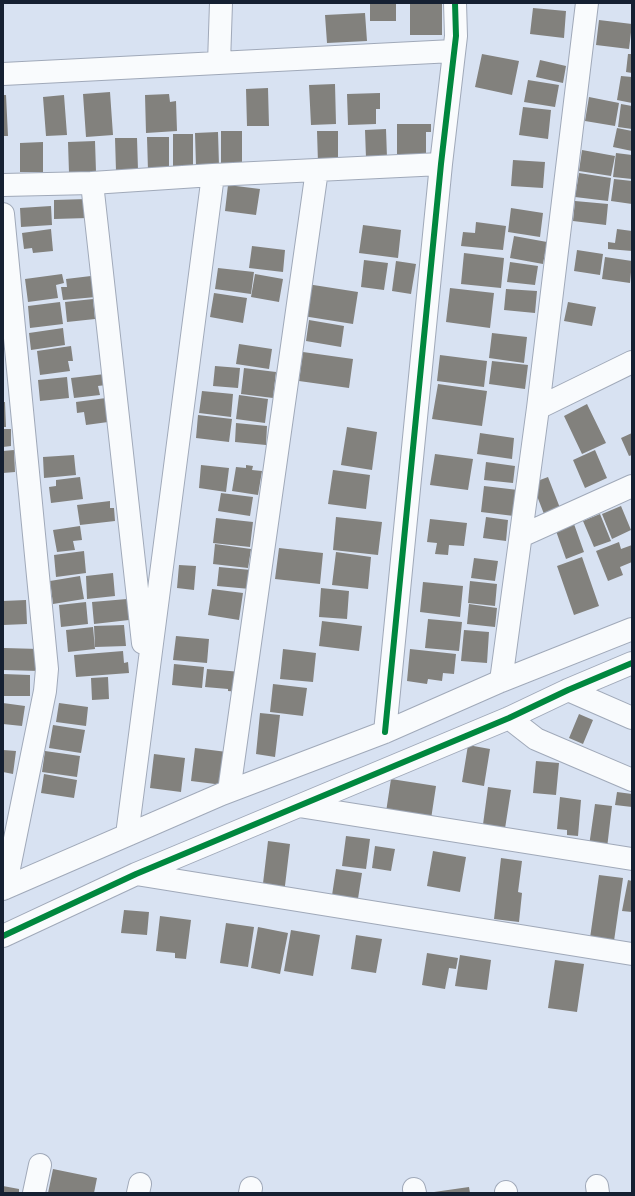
<!DOCTYPE html>
<html>
<head>
<meta charset="utf-8">
<style>
	body { margin:0 }
	#map { position:relative; width:635px; height:1196px; overflow:hidden; background:#d8e2f2; font-family:"Roboto Serif",serif }
	canvas { display:block }
	.frame { position:absolute; inset:0; border:4px solid #152032; pointer-events:none }
</style>
</head>
<body>
<div id="map">
<canvas width="635" height="1196"></canvas>
<div class="frame"></div>
</div>
<script>
const ctx = document.querySelector('canvas').getContext('2d');
ctx.lineJoin = 'round';
function fill(path, color) { ctx.fillStyle = color; ctx.fill(path, 'evenodd'); }
const poly = rows => new Path2D(rows.map(r => 'M' + r).join(''));
function stroke(path, color, width, dash) { ctx.strokeStyle = color; ctx.lineWidth = width; ctx.lineCap = dash ? 'butt' : 'round'; ctx.setLineDash(dash || []); ctx.stroke(path); }
fill(poly([
	[370,3,396,3,396,21,370,21],
	[410,4,442,4,442,35,410,35],
	[533,8,566,11,564,38,530,34],
	[365,13,367,41,327,43,325,15],
	[599,20,632,24,629,49,596,45],
	[482,54,519,61,512,95,475,87],
	[628,54,632,54,632,73,626,72],
	[540,60,566,66,563,83,536,77],
	[621,76,632,77,632,103,617,100],
	[528,80,559,85,555,107,524,102],
	[335,84,336,124,311,125,309,85],
	[268,88,269,126,247,126,246,89],
	[110,92,113,135,86,137,83,94],
	[380,93,380,109,376,109,376,124,348,125,347,94],
	[169,94,170,102,176,101,177,131,146,133,145,95],
	[3,95,6,95,8,136,3,136],
	[64,95,67,135,46,136,43,97],
	[589,97,619,103,615,126,585,121],
	[621,104,632,106,632,129,618,127],
	[523,107,551,110,548,139,519,135],
	[397,124,431,124,431,132,426,132,426,154,397,154],
	[617,128,632,131,632,151,613,147],
	[386,129,387,158,366,158,365,130],
	[221,131,242,131,242,167,221,167],
	[317,131,338,131,338,163,318,163],
	[218,132,219,166,196,166,195,133],
	[173,134,193,134,193,168,173,167],
	[147,137,169,137,169,171,148,171],
	[115,138,137,138,138,170,116,171],
	[95,141,96,172,69,173,68,142],
	[43,142,43,172,20,172,20,143],
	[582,150,615,156,611,176,579,171],
	[616,153,632,155,632,179,613,177],
	[513,160,545,162,543,188,511,186],
	[579,173,611,178,608,201,575,197],
	[614,179,632,181,632,204,611,201],
	[228,185,260,189,256,215,225,211],
	[87,199,88,218,54,219,54,200],
	[575,201,608,204,606,225,573,221],
	[51,206,52,225,21,227,20,208],
	[511,208,543,213,540,237,508,232],
	[476,222,506,226,503,250,461,246,463,232,475,233],
	[363,225,401,230,398,258,359,253],
	[51,229,53,251,33,253,32,248,24,249,22,233],
	[617,229,632,231,632,251,608,249,608,242,615,243],
	[514,236,547,242,543,264,510,258],
	[252,246,285,250,283,272,249,268],
	[577,250,603,254,600,275,574,271],
	[464,253,504,258,501,288,461,284],
	[605,257,632,261,630,283,602,279],
	[364,260,388,263,384,290,361,287],
	[396,261,416,264,411,294,392,291],
	[510,262,538,266,535,285,507,282],
	[218,268,254,272,251,294,215,289],
	[62,274,64,283,56,285,58,298,28,302,25,279],
	[255,274,283,279,279,302,251,297],
	[91,276,92,284,94,284,96,297,63,300,61,287,67,287,66,279],
	[307,284,358,292,353,324,303,316],
	[450,288,494,293,490,328,446,322],
	[506,289,537,291,535,313,504,310],
	[214,293,247,298,243,323,210,317],
	[93,299,95,319,67,322,65,302],
	[60,302,63,324,30,328,28,306],
	[568,302,596,307,592,326,564,321],
	[309,320,344,326,341,347,306,341],
	[63,328,65,345,31,350,29,333],
	[492,333,527,337,524,363,489,358],
	[239,344,272,349,269,369,236,364],
	[71,346,73,361,68,361,70,371,40,375,37,351],
	[303,352,353,359,349,388,299,381],
	[440,355,487,361,484,387,437,381],
	[492,361,528,365,525,389,489,384],
	[215,366,240,368,238,388,213,386],
	[244,368,276,372,273,398,241,394],
	[105,374,106,385,98,386,100,395,74,398,71,378],
	[67,377,69,398,40,401,38,380],
	[438,384,487,391,482,426,432,419],
	[202,391,233,394,231,417,199,413],
	[239,395,268,399,265,423,236,419],
	[106,398,108,422,86,425,84,412,77,413,76,402],
	[3,402,5,402,6,427,3,427],
	[587,404,606,443,582,454,564,416],
	[198,415,232,419,229,442,196,438],
	[236,423,267,426,266,445,235,442],
	[347,427,377,432,372,470,341,465],
	[3,429,11,429,11,446,3,447],
	[480,433,514,438,512,459,477,454],
	[632,433,632,455,629,456,621,438],
	[14,450,15,472,3,473,3,451],
	[595,450,607,478,585,488,573,460],
	[435,454,473,459,468,490,430,485],
	[74,455,76,475,44,478,43,457],
	[486,462,515,466,513,483,484,480],
	[201,465,229,468,226,492,199,488],
	[246,465,253,466,252,470,262,471,258,495,232,491,236,467,246,468],
	[333,470,370,475,366,509,328,504],
	[80,477,83,499,51,503,49,487,56,486,56,480],
	[548,477,560,508,544,514,532,483],
	[484,486,518,490,514,516,481,512],
	[221,493,253,497,250,516,218,511],
	[110,501,110,508,114,508,115,521,80,525,77,505],
	[621,506,631,530,612,539,602,514],
	[600,514,611,541,594,547,583,521],
	[336,517,382,522,378,555,333,550],
	[486,517,508,520,506,541,483,538],
	[216,518,253,522,250,547,213,543],
	[430,519,467,523,464,546,449,545,448,555,435,554,437,543,427,542],
	[574,524,584,552,566,559,556,531],
	[80,526,82,540,73,541,75,550,57,552,53,530],
	[619,542,621,549,632,545,632,562,620,567,623,575,608,581,596,551],
	[215,544,251,549,248,568,213,564],
	[279,548,323,553,320,584,275,579],
	[84,551,86,573,56,577,54,555],
	[336,552,371,557,368,589,332,585],
	[582,557,599,606,574,615,557,566],
	[474,558,498,561,495,581,471,578],
	[179,565,196,566,194,590,177,588],
	[219,567,251,570,250,589,217,586],
	[113,573,115,596,87,599,86,576],
	[80,576,84,599,53,604,50,581],
	[470,581,497,584,495,606,468,603],
	[423,582,463,586,460,617,420,612],
	[321,588,349,591,347,619,319,617],
	[212,589,243,593,239,620,208,615],
	[127,599,129,620,94,624,92,602],
	[26,600,27,624,3,625,3,601],
	[86,602,88,624,61,627,59,605],
	[469,604,497,608,495,627,467,624],
	[428,619,462,622,459,651,425,648],
	[322,621,362,626,359,651,319,646],
	[124,625,126,646,95,647,94,626],
	[93,627,95,649,68,652,66,630],
	[464,630,489,632,487,663,461,661],
	[176,636,209,639,207,663,173,660],
	[4,648,39,649,39,671,3,670],
	[283,649,316,653,313,682,280,679],
	[410,649,456,654,454,674,443,673,442,681,428,679,427,684,407,681],
	[123,651,124,663,128,662,129,673,76,677,74,655],
	[174,664,204,667,202,688,172,685],
	[207,669,241,672,239,692,228,691,228,689,205,687],
	[3,674,30,675,30,696,3,696],
	[108,677,109,699,92,700,91,678],
	[273,684,307,688,303,716,270,712],
	[3,703,25,706,22,726,3,724],
	[59,703,88,707,86,726,56,722],
	[260,713,280,715,275,757,256,754],
	[579,714,593,720,583,744,569,738],
	[53,725,85,730,81,753,49,748],
	[468,745,490,749,484,786,462,782],
	[195,748,227,752,223,785,191,781],
	[3,750,16,751,13,774,3,772],
	[45,751,80,756,77,777,42,772],
	[154,754,185,758,181,792,150,788],
	[536,761,559,763,556,795,533,793],
	[44,774,77,780,74,798,41,793],
	[391,779,436,786,431,819,386,812],
	[488,787,511,790,504,835,482,832],
	[617,792,632,794,632,807,615,805],
	[560,797,581,800,578,836,567,835,567,830,557,829],
	[595,804,612,806,607,848,589,846],
	[346,836,370,839,366,869,342,866],
	[268,841,290,844,284,894,262,892],
	[375,846,395,849,391,871,372,868],
	[433,851,466,857,460,892,427,886],
	[501,858,522,861,518,892,522,893,519,922,494,919],
	[336,869,362,873,357,905,331,902],
	[599,875,623,878,614,941,590,938],
	[628,880,632,881,632,912,622,911],
	[124,910,149,912,147,935,121,933],
	[160,916,191,920,186,959,175,958,175,953,156,951],
	[226,923,254,927,248,967,220,963],
	[258,927,288,933,280,974,251,968],
	[291,930,320,935,313,976,284,971],
	[356,935,382,939,376,973,351,969],
	[427,953,458,958,456,969,449,968,445,989,422,985],
	[460,955,491,960,487,990,455,986],
	[555,960,584,964,577,1012,548,1008],
	[53,1169,97,1178,94,1193,48,1193],
	[3,1186,19,1189,19,1193,3,1193],
	[469,1187,470,1193,434,1193,434,1192]
]), '#82817d');
const minor = poly([
	[219,63,221,3],
	[3,74,453,51],
	[92,183,143,643],
	[3,185,92,183,213,175,441,164],
	[3,214,47,669,45,691,5,888],
	[538,408,632,362],
	[521,536,632,486],
	[501,681,538,408,587,3],
	[568,690,632,718],
	[509,718,536,739,632,780],
	[385,732,441,164,456,36,455,3],
	[229,791,317,170],
	[299,806,632,859],
	[127,835,213,175],
	[136,874,632,954],
	[3,889,222,794,385,732,501,681,632,629],
	[3,936,136,874,509,718,568,690,632,663],
	[597,1186,598,1193],
	[414,1189,415,1193],
	[506,1192,506,1193],
	[34,1193,40,1165],
	[138,1193,140,1184],
	[250,1193,251,1188]
]);
stroke(minor, '#a0a9b9', 24);
stroke(minor, '#f9fbfd', 22);
stroke(poly([
	[385,732,441,164,456,36,455,3],
	[3,936,136,874,509,718,568,690,632,663]
]), '#00873e', 6);
</script>
</body>
</html>
